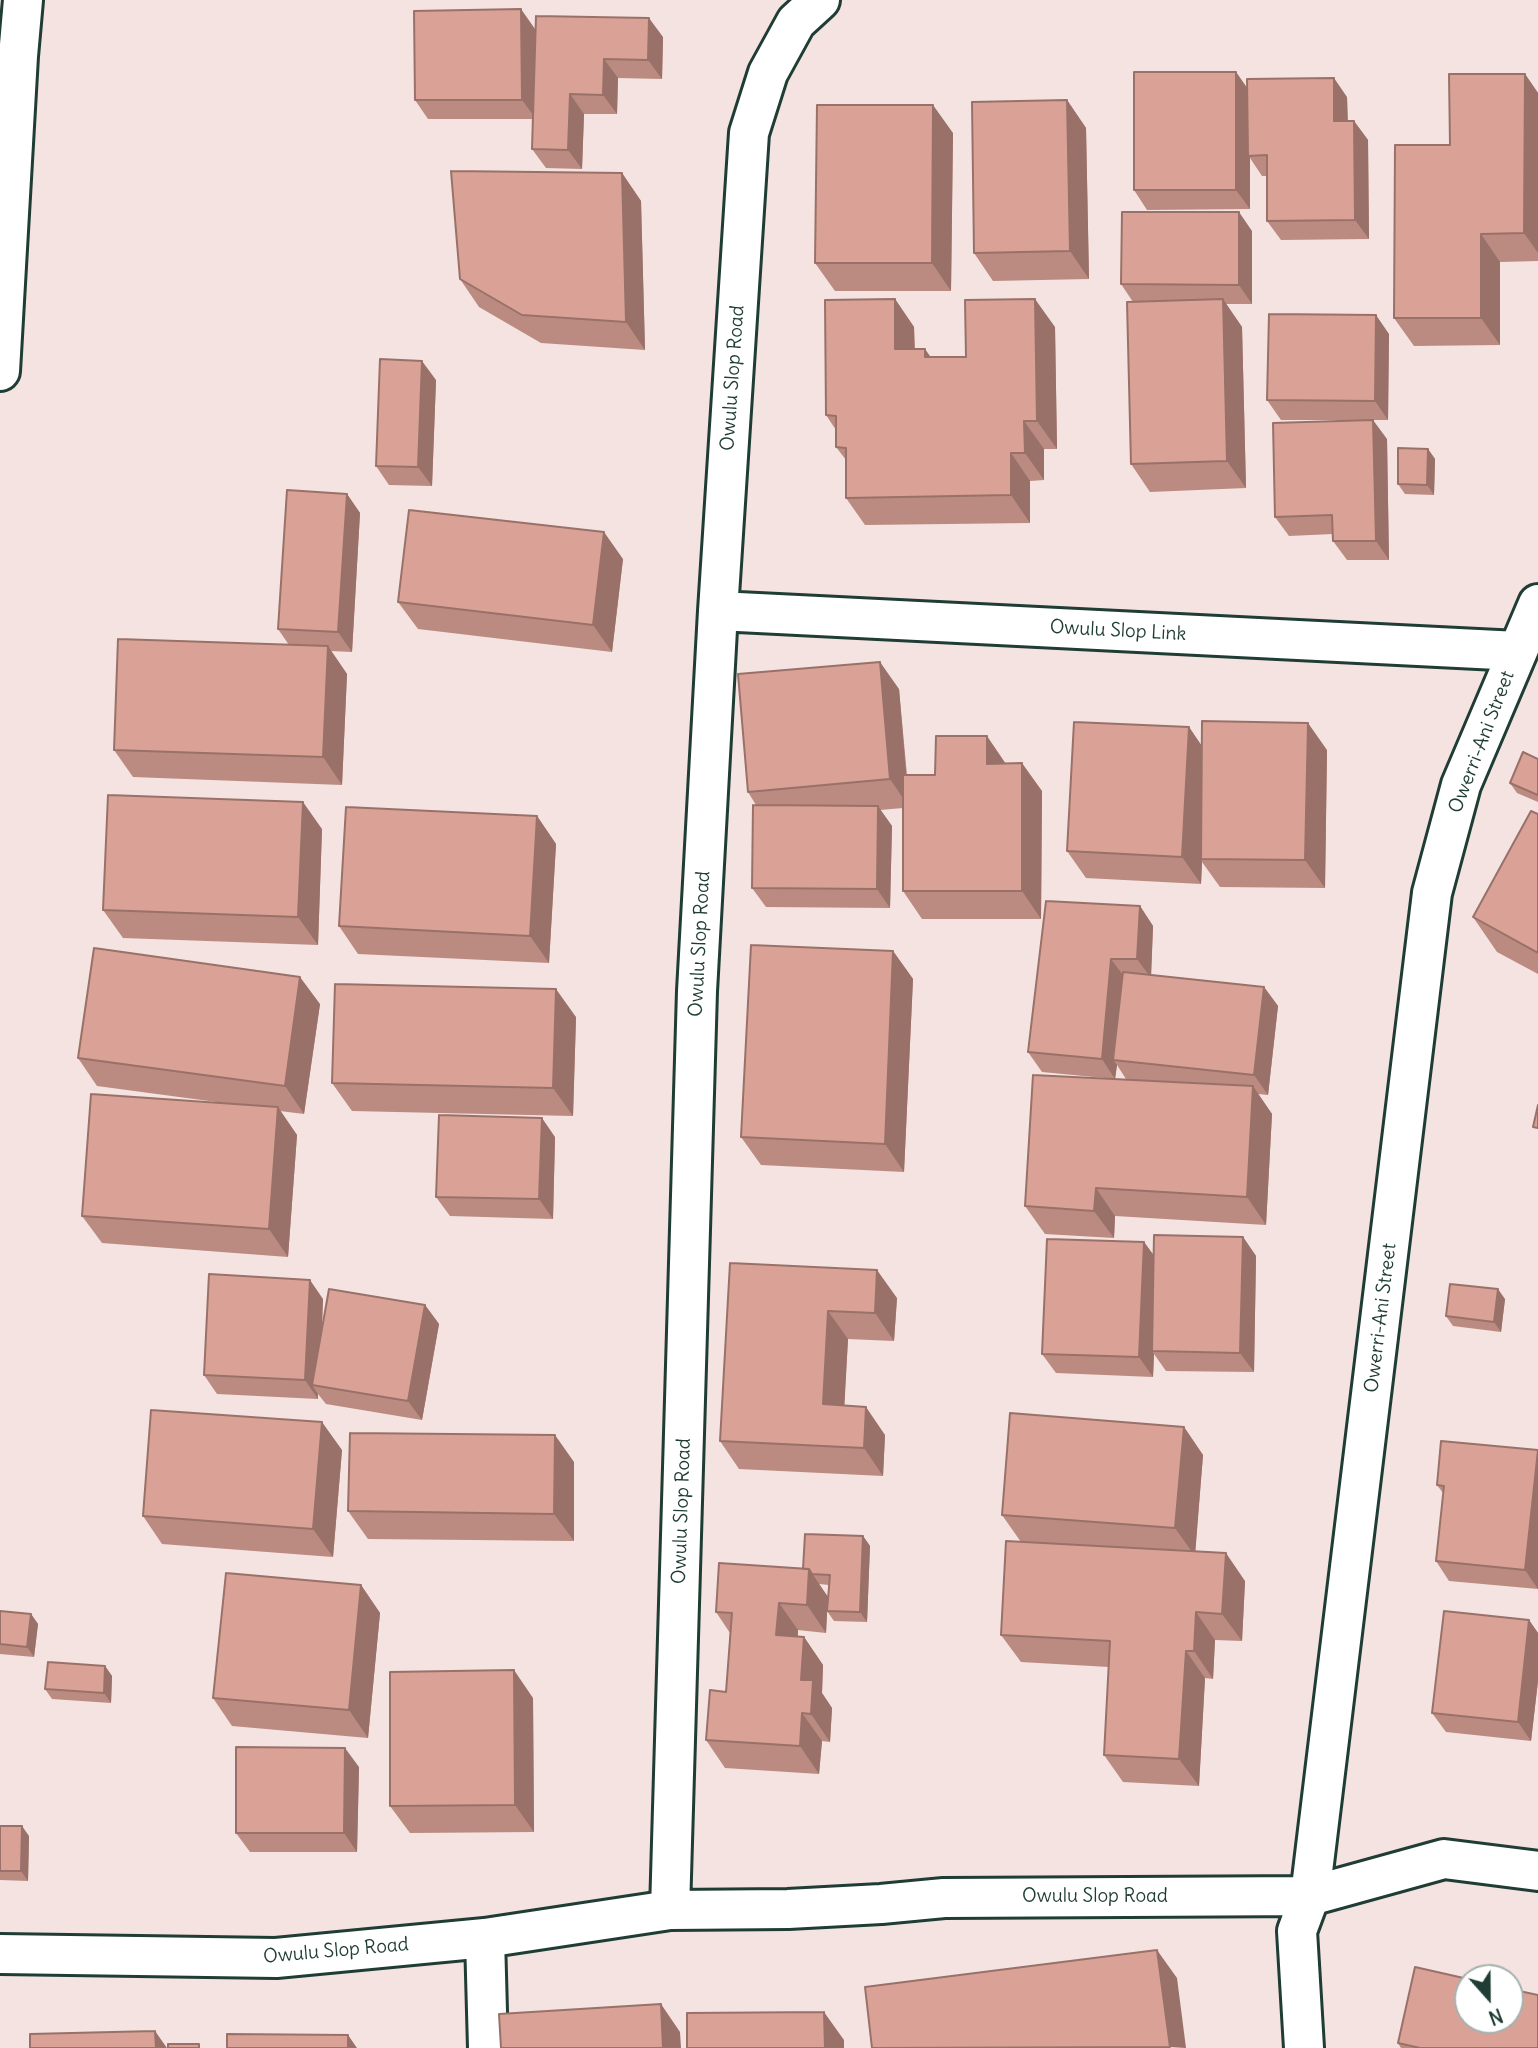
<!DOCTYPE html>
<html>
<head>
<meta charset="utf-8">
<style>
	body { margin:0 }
	#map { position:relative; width:1538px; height:2048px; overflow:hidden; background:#f4e3e0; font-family:Delius,sans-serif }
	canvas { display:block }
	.north { position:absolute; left:1454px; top:1964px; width:70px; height:70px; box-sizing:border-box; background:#fff; border:2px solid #a5b1ae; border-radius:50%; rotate:159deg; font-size:19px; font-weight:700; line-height:28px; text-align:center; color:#1f3d34 }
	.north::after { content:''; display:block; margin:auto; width:24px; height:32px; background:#1f3d34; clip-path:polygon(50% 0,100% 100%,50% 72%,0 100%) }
</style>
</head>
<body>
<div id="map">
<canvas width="1538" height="2048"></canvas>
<div class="north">N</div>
</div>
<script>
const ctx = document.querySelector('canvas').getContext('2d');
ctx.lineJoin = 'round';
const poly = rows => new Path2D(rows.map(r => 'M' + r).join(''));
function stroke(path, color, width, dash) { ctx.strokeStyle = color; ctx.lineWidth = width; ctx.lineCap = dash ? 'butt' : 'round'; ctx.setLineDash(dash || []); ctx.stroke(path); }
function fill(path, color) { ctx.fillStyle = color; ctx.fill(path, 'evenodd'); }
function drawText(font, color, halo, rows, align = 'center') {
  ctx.font = font + ' Delius,sans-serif'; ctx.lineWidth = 5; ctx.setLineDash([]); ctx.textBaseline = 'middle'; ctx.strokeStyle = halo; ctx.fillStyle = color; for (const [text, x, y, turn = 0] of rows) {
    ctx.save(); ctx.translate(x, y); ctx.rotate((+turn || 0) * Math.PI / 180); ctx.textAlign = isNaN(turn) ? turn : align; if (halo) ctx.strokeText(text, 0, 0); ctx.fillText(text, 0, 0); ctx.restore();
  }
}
const minor = poly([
	[0,371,18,56,23,0],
	[718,611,1518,651],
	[670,1910,697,991,718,611,749,133,768,73,796,22,820,0],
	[485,1938,488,2048],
	[0,1954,276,1958,485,1938,670,1910,788,1909,881,1904,944,1898,1310,1896,1444,1859,1538,1871],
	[1304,2048,1297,1931,1310,1896,1432,893,1461,785,1538,604]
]);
stroke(minor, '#1f3d34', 44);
stroke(minor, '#fff', 38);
fill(poly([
	[535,29,663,37,662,79,618,78,617,114,584,114,582,169,546,168,532,149,533,119,428,119,415,100],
	[1236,72,1248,89,1347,97,1348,121,1354,121,1368,140,1369,239,1281,240,1267,221,1267,176,1262,176,1250,158,1250,209,1147,210,1134,190],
	[1525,74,1538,93,1538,261,1500,262,1500,345,1414,346,1394,318,1450,145],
	[1067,100,1086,128,1089,279,993,281,974,253],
	[953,133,951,291,835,291,815,263],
	[622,173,641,201,645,350,541,343,479,307,460,279],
	[1252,231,1252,304,1226,304,1242,327,1246,488,1150,492,1131,464,1133,302,1121,284],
	[895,299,914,327,915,349,931,357,966,357,1055,327,1057,449,1044,449,1044,480,1030,481,1030,523,865,525,846,498,846,460,836,447,836,430,826,415],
	[1389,334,1388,420,1281,420,1267,400],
	[436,380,432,486,389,485,376,466],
	[1387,439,1389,560,1347,560,1333,541,1333,534,1289,536,1275,517],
	[1428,449,1435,459,1434,495,1405,494,1398,484],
	[347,494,360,513,352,652,331,651,347,674,342,785,133,777,114,750,289,645,278,629],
	[623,559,612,652,418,629,398,602],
	[899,689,907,775,935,775,1006,764,1042,791,1041,919,922,919,903,891,903,808,880,810,892,826,890,908,766,907,752,888,756,805,748,792],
	[1189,727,1201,745,1327,750,1325,888,1220,887,1202,862,1201,884,1086,878,1067,851],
	[1538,759,1538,802,1517,793,1510,783],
	[1538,814,1538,974,1497,952,1473,917],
	[537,816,556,844,549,963,358,954,339,926],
	[322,829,318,945,123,938,103,910],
	[1140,906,1153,926,1151,975,1264,987,1278,1006,1268,1095,1258,1094,1272,1114,1266,1225,1115,1216,1114,1238,1045,1234,1025,1206,1126,1079,1117,1065,1115,1079,1042,1072,1028,1052],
	[893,951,913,979,904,1172,761,1165,741,1137],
	[320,1004,304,1114,280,1111,297,1135,288,1257,102,1243,82,1216,224,1103,97,1086,78,1058],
	[576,1017,573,1116,352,1111,332,1083],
	[555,1137,553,1219,450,1216,436,1197],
	[1243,1237,1256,1256,1254,1372,1166,1371,1154,1354,1153,1377,1056,1373,1042,1354,1144,1242,1154,1256],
	[730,1263,897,1298,894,1341,848,1339,844,1406,885,1435,883,1476,739,1469,720,1441],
	[323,1299,322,1333,425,1305,439,1324,422,1420,326,1404,318,1394,318,1399,217,1394,204,1375],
	[1505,1299,1501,1332,1453,1326,1446,1316],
	[1184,1427,1203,1455,1195,1552,1245,1581,1242,1641,1215,1640,1213,1679,1205,1678,1199,1786,1123,1782,1104,1755,1109,1667,1021,1662,1001,1635,1021,1542,1002,1515],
	[342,1450,333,1557,162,1544,143,1516],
	[1538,1451,1538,1589,1449,1581,1436,1561,1443,1493,1437,1485],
	[574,1462,574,1541,368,1539,348,1511],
	[863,1536,870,1546,867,1622,834,1621,827,1611,826,1633,798,1630,798,1637,804,1637,823,1665,822,1693,832,1708,830,1742,822,1741,819,1774,725,1768,706,1740,726,1692,730,1633,716,1612,803,1569],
	[819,1584,829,1585,828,1597],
	[361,1585,380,1613,368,1738,232,1726,213,1698],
	[0,1611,31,1614,38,1624,34,1657,0,1654],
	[1529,1620,1538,1633,1538,1681,1531,1741,1446,1732,1432,1713],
	[105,1666,112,1676,111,1703,52,1699,45,1689],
	[533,1698,534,1832,410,1833,390,1806],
	[359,1767,357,1852,250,1852,236,1833],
	[0,1826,29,1836,28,1881,0,1880],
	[1398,2043,1538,2048,1401,2048]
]), '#bb8b81');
fill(poly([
	[521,9,535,29,536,119,522,100],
	[649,18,663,37,662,79,648,60],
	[604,59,618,78,617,114,603,95],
	[1236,72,1249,91,1248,156,1250,158,1250,209,1236,190],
	[1525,74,1538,93,1538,253,1524,233],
	[1334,78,1347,97,1348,141,1334,121],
	[570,94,584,114,582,169,568,150],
	[1067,100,1086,128,1089,279,1070,251],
	[933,105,953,133,951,291,932,263],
	[1354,121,1368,140,1369,239,1355,220],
	[622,173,641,201,645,350,626,322],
	[1239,212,1252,231,1252,304,1239,285],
	[1481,234,1500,262,1500,345,1481,318],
	[895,299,914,327,915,377,895,349],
	[1035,299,1055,327,1057,449,1037,421],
	[1223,299,1242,327,1246,488,1227,461],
	[1376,315,1389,334,1388,420,1375,401],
	[925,349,944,376,925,357],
	[422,361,436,380,432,486,418,467],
	[1373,420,1387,439,1389,560,1376,541],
	[1024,421,1044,449,1044,480,1025,453],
	[1428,449,1435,459,1434,495,1427,485],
	[1011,453,1030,481,1030,523,1011,495],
	[347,494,360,513,352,652,338,632],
	[604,532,623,559,612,652,593,625],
	[328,646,347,674,342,785,323,757],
	[880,662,899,689,909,807,890,779],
	[1308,723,1327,750,1325,888,1305,860],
	[1189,727,1208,755,1201,859,1202,862,1201,884,1182,857],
	[987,736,1006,764,987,764],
	[1022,763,1042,791,1041,919,1022,891],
	[303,802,322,829,318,945,298,917],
	[878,806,892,826,890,908,877,889],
	[537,816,556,844,549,963,530,936],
	[1140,906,1153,926,1151,978,1137,959],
	[893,951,913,979,904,1172,885,1144],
	[1111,959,1125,978,1113,1060,1117,1065,1115,1079,1102,1059],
	[300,977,320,1004,304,1114,285,1086],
	[1264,987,1278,1006,1268,1095,1254,1075],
	[556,989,576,1017,573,1116,553,1088],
	[1253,1086,1272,1114,1266,1225,1247,1197],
	[278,1107,297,1135,288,1257,269,1229],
	[542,1118,555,1137,553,1219,539,1199],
	[1096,1188,1115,1216,1114,1238,1094,1211],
	[1243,1237,1256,1256,1254,1372,1240,1353],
	[1144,1242,1158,1261,1152,1351,1154,1354,1153,1377,1139,1357],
	[877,1270,897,1298,894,1341,875,1313],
	[310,1280,323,1299,319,1386,312,1385,318,1394,318,1399,305,1380],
	[1498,1289,1505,1299,1501,1332,1494,1322],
	[425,1305,439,1324,422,1420,408,1401],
	[828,1311,848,1339,843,1432,823,1404],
	[866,1407,885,1435,883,1476,864,1448],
	[322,1422,342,1450,333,1557,313,1529],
	[1184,1427,1203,1455,1195,1556,1175,1528],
	[555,1435,574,1462,574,1541,554,1514],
	[1538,1451,1538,1589,1525,1570],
	[863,1536,870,1546,867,1622,860,1612],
	[1226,1553,1245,1581,1242,1641,1222,1614],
	[809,1569,828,1597,826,1633,807,1605],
	[361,1585,380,1613,368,1738,349,1710],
	[779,1603,798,1630,796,1663,776,1635],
	[1196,1612,1215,1640,1213,1679,1194,1651],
	[31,1614,38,1624,34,1657,27,1647],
	[1529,1620,1538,1633,1538,1681,1531,1741,1518,1722],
	[804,1637,823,1665,822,1693,832,1708,830,1742,811,1714,801,1680],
	[1186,1651,1205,1678,1199,1786,1179,1759],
	[105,1666,112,1676,111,1703,104,1693],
	[514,1670,533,1698,534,1832,515,1805],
	[802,1713,822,1741,819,1774,800,1746],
	[345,1748,359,1767,357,1852,344,1833],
	[22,1826,29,1836,28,1881,21,1871],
	[1157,1950,1177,1978,1186,2048,1170,2047],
	[661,2004,680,2032,681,2048,663,2048],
	[824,2012,844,2040,844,2048,825,2048],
	[155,2031,167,2048,156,2048],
	[348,2035,357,2048,348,2048]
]), '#997169');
const building = poly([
	[521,9,522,100,415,100,414,11,521,9],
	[536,16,649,18,648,60,604,59,603,95,570,94,568,150,532,149,536,16],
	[1134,72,1236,72,1236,190,1134,190,1134,72],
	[1449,74,1525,74,1524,233,1481,234,1481,318,1394,318,1395,145,1450,145,1449,74],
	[1334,78,1334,121,1354,121,1355,220,1267,221,1267,155,1248,156,1247,79,1334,78],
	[1067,100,1070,251,974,253,972,102,1067,100],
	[817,105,933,105,932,263,815,263,817,105],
	[451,171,622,173,626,322,522,315,460,279,451,171],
	[1122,212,1239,212,1239,285,1121,284,1122,212],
	[895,299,895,349,925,349,925,357,966,357,965,300,1035,299,1037,421,1024,421,1025,453,1011,453,1011,495,846,498,846,448,836,447,836,416,826,415,825,300,895,299],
	[1223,299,1227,461,1131,464,1127,302,1223,299],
	[1269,314,1376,315,1375,401,1267,400,1269,314],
	[380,359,422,361,418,467,376,466,380,359],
	[1373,420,1376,541,1333,541,1332,515,1275,517,1273,423,1373,420],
	[1398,448,1428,449,1427,485,1398,484,1398,448],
	[287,490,347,494,338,632,278,629,287,490],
	[409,510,604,532,593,625,398,602,409,510],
	[118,639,328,646,323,757,114,750,118,639],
	[880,662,890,779,748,792,738,674,880,662],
	[1202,721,1308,723,1305,860,1201,859,1202,721],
	[1074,722,1189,727,1182,857,1067,851,1074,722],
	[936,736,987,736,987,764,1022,763,1022,891,903,891,903,775,935,775,936,736],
	[1523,752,1538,759,1538,795,1510,783,1523,752],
	[108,795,303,802,298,917,103,910,108,795],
	[753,805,878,806,877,889,752,888,753,805],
	[346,807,537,816,530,936,339,926,346,807],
	[1531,811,1538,814,1538,953,1473,917,1531,811],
	[1046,901,1140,906,1137,959,1111,959,1102,1059,1028,1052,1046,901],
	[751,945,893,951,885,1144,741,1137,751,945],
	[94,948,300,977,285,1086,78,1058,94,948],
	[1123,972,1264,987,1254,1075,1113,1060,1123,972],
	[335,984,556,989,553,1088,332,1083,335,984],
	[1033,1075,1253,1086,1247,1197,1096,1188,1094,1211,1025,1206,1033,1075],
	[91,1094,278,1107,269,1229,82,1216,91,1094],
	[1538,1105,1538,1128,1533,1127,1538,1105],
	[439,1115,542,1118,539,1199,436,1197,439,1115],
	[1154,1235,1243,1237,1240,1353,1152,1351,1154,1235],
	[1047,1239,1144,1242,1139,1357,1042,1354,1047,1239],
	[730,1263,877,1270,875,1313,828,1311,823,1404,866,1407,864,1448,720,1441,730,1263],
	[209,1274,310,1280,305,1380,204,1375,209,1274],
	[1450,1284,1498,1289,1494,1322,1446,1316,1450,1284],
	[329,1289,425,1305,408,1401,312,1385,329,1289],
	[151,1410,322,1422,313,1529,143,1516,151,1410],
	[1010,1413,1184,1427,1175,1528,1002,1515,1010,1413],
	[350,1433,555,1435,554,1514,348,1511,350,1433],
	[1441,1441,1538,1450,1525,1570,1436,1561,1444,1486,1437,1485,1441,1441],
	[805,1534,863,1536,860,1612,827,1611,830,1575,812,1574,809,1569,803,1569,805,1534],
	[1006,1541,1226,1553,1222,1614,1196,1612,1194,1651,1186,1651,1179,1759,1104,1755,1110,1641,1001,1635,1006,1541],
	[719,1563,809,1569,807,1605,779,1603,776,1635,804,1637,801,1680,813,1680,811,1714,802,1713,800,1746,706,1740,710,1690,726,1692,732,1613,716,1612,719,1563],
	[226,1573,361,1585,349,1710,213,1698,226,1573],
	[0,1611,31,1614,27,1647,0,1644,0,1611],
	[1444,1611,1529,1620,1518,1722,1432,1713,1444,1611],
	[48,1662,105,1666,104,1693,45,1689,48,1662],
	[514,1670,515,1805,390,1806,390,1672,514,1670],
	[236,1747,345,1748,344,1833,236,1833,236,1747],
	[0,1826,22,1826,21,1871,0,1871,0,1826],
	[1157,1950,1170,2047,872,2048,865,1987,1157,1950],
	[1415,1967,1468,1979,1468,2020,1510,2020,1510,1989,1538,1995,1538,2048,1420,2048,1398,2043,1415,1967],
	[661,2004,663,2048,501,2048,499,2014,661,2004],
	[824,2012,825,2048,687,2048,687,2013,824,2012],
	[155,2031,156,2048,30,2048,30,2034,155,2031],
	[227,2034,348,2035,348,2048,227,2048,227,2034],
	[168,2044,199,2044,199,2048,168,2048,168,2044]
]);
fill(building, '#daa296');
stroke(building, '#997169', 2);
drawText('19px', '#1f3d34', '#fff', [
	["Owulu Slop Road",733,378,-86],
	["Owulu Slop Link",1118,631,3],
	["Owerri-Ani Street",1482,742,-69],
	["Owulu Slop Road",700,944,-87],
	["Owerri-Ani Street",1381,1318,-83],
	["Owulu Slop Road",682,1511,-88],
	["Owulu Slop Road",1095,1897],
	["Owulu Slop Road",336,1951,-5]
]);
</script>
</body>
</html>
